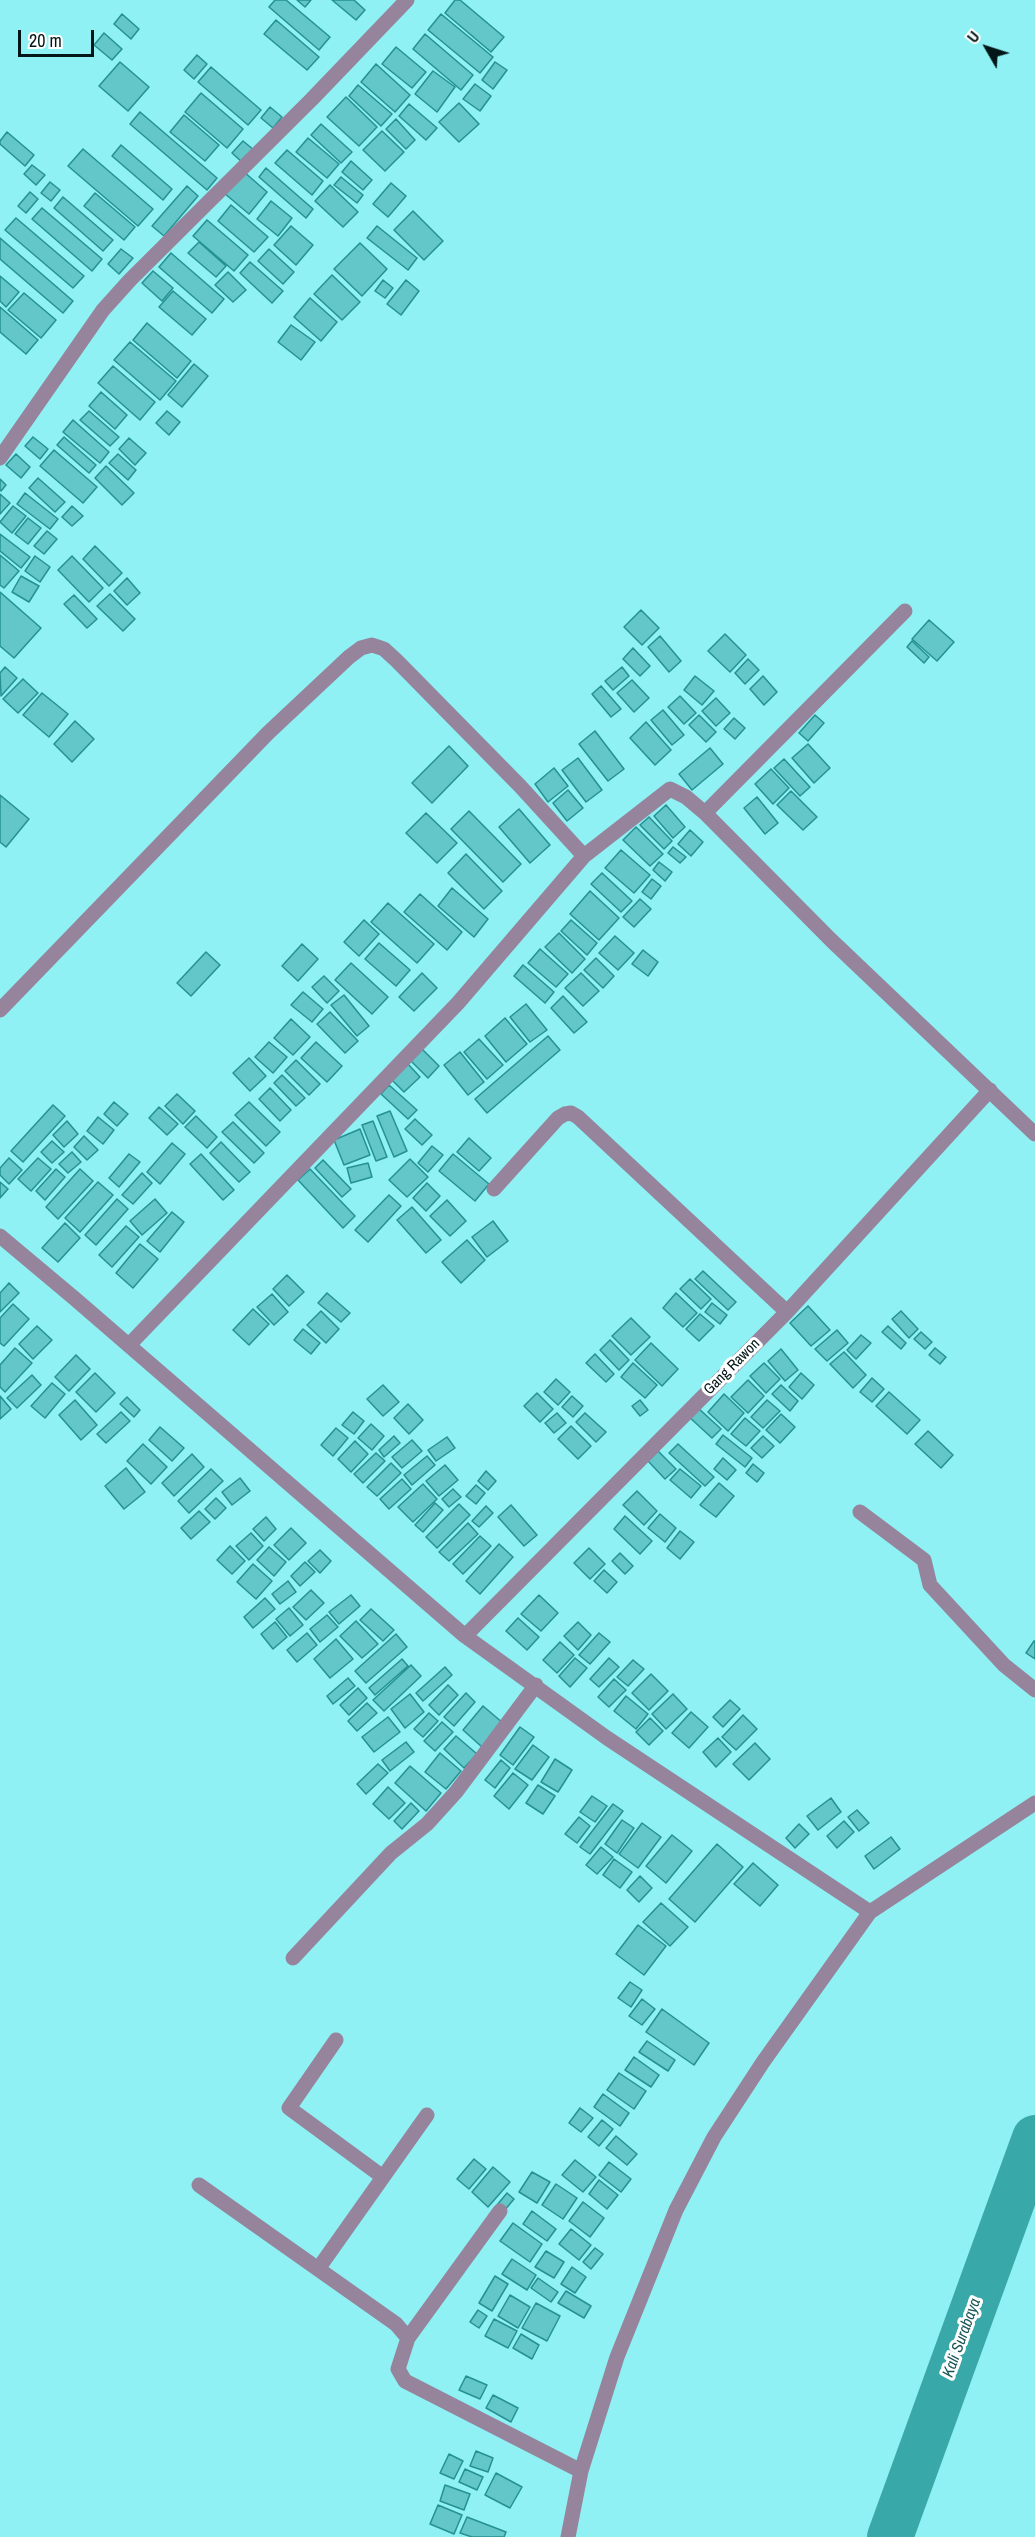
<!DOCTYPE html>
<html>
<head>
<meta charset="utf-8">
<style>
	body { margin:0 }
	#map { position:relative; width:1035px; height:2537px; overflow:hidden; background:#8ff1f3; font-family:"Archivo Narrow",sans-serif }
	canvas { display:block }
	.north { position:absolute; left:957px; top:18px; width:60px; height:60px; -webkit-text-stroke:4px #fff; paint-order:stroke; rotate:309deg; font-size:16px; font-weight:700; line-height:24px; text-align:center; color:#021617 }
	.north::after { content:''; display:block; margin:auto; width:21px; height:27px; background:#021617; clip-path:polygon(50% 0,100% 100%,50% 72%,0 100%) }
	.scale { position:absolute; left:18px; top:30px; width:76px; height:27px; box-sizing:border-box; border:3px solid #021617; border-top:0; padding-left:8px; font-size:18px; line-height:21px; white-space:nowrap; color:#021617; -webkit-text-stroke:4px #fff; paint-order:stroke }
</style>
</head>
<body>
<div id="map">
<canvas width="1035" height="2537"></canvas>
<div class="north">U</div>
<div class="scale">20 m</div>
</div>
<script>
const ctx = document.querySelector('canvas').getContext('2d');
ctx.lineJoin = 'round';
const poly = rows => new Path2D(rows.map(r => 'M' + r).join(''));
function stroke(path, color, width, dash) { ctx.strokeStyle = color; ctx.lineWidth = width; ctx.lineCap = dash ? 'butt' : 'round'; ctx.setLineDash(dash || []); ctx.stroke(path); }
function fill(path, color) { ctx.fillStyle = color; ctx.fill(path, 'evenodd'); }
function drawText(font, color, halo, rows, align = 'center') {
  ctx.font = font + ' "Archivo Narrow",sans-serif'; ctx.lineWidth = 6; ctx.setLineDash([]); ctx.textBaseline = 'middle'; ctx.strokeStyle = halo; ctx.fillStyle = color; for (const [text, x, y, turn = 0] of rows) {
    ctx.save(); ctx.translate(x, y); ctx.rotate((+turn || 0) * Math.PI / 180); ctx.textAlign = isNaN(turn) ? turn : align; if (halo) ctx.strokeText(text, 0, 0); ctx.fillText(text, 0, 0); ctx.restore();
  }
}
stroke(poly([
	[890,2537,1035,2138]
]), '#39a8a9', 46);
const building = poly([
	[275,0,286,0,330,37,319,50,269,7,275,0],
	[297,0,311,0,305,7,297,0],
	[332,0,354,0,365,10,356,20,332,0],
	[455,0,460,0,504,37,491,52,445,13,455,0],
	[122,14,139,29,131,39,114,24,122,14],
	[441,14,493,57,480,73,428,30,441,14],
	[276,20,319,57,307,70,264,34,276,20],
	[104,33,122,49,112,60,94,45,104,33],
	[425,34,473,75,461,90,413,49,425,34],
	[396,47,426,72,412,88,382,64,396,47],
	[197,55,207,64,194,79,184,70,197,55],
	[120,62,149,87,128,111,99,86,120,62],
	[495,62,507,70,493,89,482,80,495,62],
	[376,64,410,95,395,112,361,82,376,64],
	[211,67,261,110,248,125,198,82,211,67],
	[433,71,455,87,437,112,415,94,433,71],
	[475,84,491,96,480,111,463,99,475,84],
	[358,85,392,114,381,126,349,96,358,85],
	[201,93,243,129,227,148,185,112,201,93],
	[346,97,377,127,359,146,327,117,346,97],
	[459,103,479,124,459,142,439,122,459,103],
	[409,104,437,128,426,140,399,116,409,104],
	[270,107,282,117,273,128,261,118,270,107],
	[140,112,217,178,207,190,130,124,140,112],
	[184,115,219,145,205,161,170,132,184,115],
	[396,119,415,140,406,149,386,129,396,119],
	[321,124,352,152,341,163,311,135,321,124],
	[382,131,404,152,385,171,363,150,382,131],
	[7,132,34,155,25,166,0,144,0,141,7,132],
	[308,138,339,164,327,178,296,152,308,138],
	[243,141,254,150,243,163,232,153,243,141],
	[121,145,172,189,163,200,112,156,121,145],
	[83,149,153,209,138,226,68,166,83,149],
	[287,150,323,181,312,195,275,163,287,150],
	[351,161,372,180,363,190,342,172,351,161],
	[32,165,45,175,36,185,24,174,32,165],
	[266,168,313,209,306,218,259,177,266,168],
	[243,171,267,192,249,214,224,193,243,171],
	[341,177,363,195,357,203,334,185,341,177],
	[50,182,60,190,51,201,41,193,50,182],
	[391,183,406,196,388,217,373,204,391,183],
	[330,185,358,212,343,227,315,201,330,185],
	[187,186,198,196,164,236,152,226,187,186],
	[30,192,38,199,26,213,18,206,30,192],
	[95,193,135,227,124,240,84,206,95,193],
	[63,197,113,240,103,251,54,208,63,197],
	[271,201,292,218,278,236,257,219,271,201],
	[231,205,268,237,254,252,218,221,231,205],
	[42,208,102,259,92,271,32,219,42,208],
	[413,211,443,241,424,260,394,230,413,211],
	[16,218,84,276,73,288,5,230,16,218],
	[207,220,248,255,234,271,193,236,207,220],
	[291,226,313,245,296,265,274,245,291,226],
	[377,226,417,258,408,270,367,238,377,226],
	[0,238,73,301,63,313,0,259,0,238],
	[199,242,226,266,216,277,188,253,199,242],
	[360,243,387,269,362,296,334,269,360,243],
	[121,249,133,258,119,274,108,264,121,249],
	[269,249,294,272,283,284,258,261,269,249],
	[171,253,224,299,212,313,159,267,171,253],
	[250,262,283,291,272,303,240,273,250,262],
	[153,271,173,288,162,301,142,283,153,271],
	[228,272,246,290,233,302,215,285,228,272],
	[332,275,360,302,342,320,314,294,332,275],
	[0,276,19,292,6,307,0,301,0,276],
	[383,280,393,288,385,298,375,291,383,280],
	[406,280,419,291,401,315,387,304,406,280],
	[173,291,206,319,192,335,159,307,173,291],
	[24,293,56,320,41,338,8,310,24,293],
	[310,298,337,322,321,341,294,317,310,298],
	[0,307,38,340,26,354,0,332,0,307],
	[147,323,191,361,177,378,133,340,147,323],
	[291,325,315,342,301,360,278,342,291,325],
	[130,342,176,381,160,400,114,360,130,342],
	[194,364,208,376,182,407,168,395,194,364],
	[113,366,155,402,140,420,98,383,113,366],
	[101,392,127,415,115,429,89,406,101,392],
	[89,411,119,437,110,446,80,420,89,411],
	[167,411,180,422,169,435,156,423,167,411],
	[73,420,109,452,100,463,63,432,73,420],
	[33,437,48,449,40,459,25,446,33,437],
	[64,437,96,465,89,473,57,445,64,437],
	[129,438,146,453,135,465,119,449,129,438],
	[54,450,97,487,83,503,40,466,54,450],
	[16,454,30,467,21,478,6,465,16,454],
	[118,454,136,470,128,480,109,463,118,454],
	[106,466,134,493,122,505,95,478,106,466],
	[38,478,65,502,55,512,29,488,38,478],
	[0,479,6,485,1,491,0,490,0,479],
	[25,493,58,519,50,529,17,504,25,493],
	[0,494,10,503,0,514,0,494],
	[13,506,26,516,12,533,0,522,13,506],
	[72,506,83,516,72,526,62,517,72,506],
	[28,518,41,528,28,544,15,534,28,518],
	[47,531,57,539,44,554,34,546,47,531],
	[0,534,30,557,21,568,0,551,0,534],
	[95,546,122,573,109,586,83,559,95,546],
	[0,555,19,571,4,588,0,585,0,555],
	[35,556,50,567,40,582,25,571,35,556],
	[72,556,103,588,89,602,58,570,72,556],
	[21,576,39,586,29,602,12,592,21,576],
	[127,578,140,593,127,605,114,591,127,578],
	[0,592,41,628,14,658,0,646,0,592],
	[110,594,135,619,123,631,97,606,110,594],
	[74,595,97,619,87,628,64,604,74,595],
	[641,610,659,628,642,645,624,627,641,610],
	[929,620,954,642,937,661,912,639,929,620],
	[725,634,746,655,730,672,708,651,725,634],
	[660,636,681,661,669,672,648,647,660,636],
	[912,641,929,657,924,663,907,647,912,641],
	[633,648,650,666,640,676,623,659,633,648],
	[748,659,759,670,745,684,735,673,748,659],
	[5,667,17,678,1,696,0,673,5,667],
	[622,667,629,676,613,690,605,681,622,667],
	[695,676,714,691,702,705,684,690,695,676],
	[763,676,777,692,764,705,750,689,763,676],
	[23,679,38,693,18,713,3,699,23,679],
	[632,680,649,698,634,712,617,693,632,680],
	[601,686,621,709,611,717,592,694,601,686],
	[42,693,68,714,49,737,23,715,42,693],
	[680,696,696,713,684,724,668,707,680,696],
	[716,698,730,713,716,726,702,711,716,698],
	[663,710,684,735,672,745,651,720,663,710],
	[699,715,716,732,706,742,689,725,699,715],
	[815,715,824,723,808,741,799,733,815,715],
	[734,718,745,728,735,739,724,729,734,718],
	[75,721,94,739,72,762,54,744,75,721],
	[646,722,671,750,655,765,630,738,646,722],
	[595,731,624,769,608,781,579,744,595,731],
	[808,744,830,768,814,783,792,758,808,744],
	[449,746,468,766,432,803,412,783,449,746],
	[710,748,723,764,692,790,679,774,710,748],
	[578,758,602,790,586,802,562,770,578,758],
	[784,759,810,787,800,796,774,768,784,759],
	[554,768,568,786,548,802,535,784,554,768],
	[771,769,789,788,773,804,755,784,771,769],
	[568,790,583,808,567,821,553,803,568,790],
	[791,791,817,817,803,830,777,805,791,791],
	[0,795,29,819,6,847,0,842,0,795],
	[757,797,778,823,765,834,744,808,757,797],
	[666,805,685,827,673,838,654,816,666,805],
	[519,809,550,845,530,863,499,827,519,809],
	[469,811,521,864,503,882,451,829,469,811],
	[426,813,457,843,437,863,406,833,426,813],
	[649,817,672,841,664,849,640,825,649,817],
	[636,827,663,854,650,866,623,840,636,827],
	[690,830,703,842,691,856,678,844,690,830],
	[673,847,686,857,680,863,668,853,673,847],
	[621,850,650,875,634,893,605,868,621,850],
	[466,854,502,891,484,909,448,873,466,854],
	[659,862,672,872,665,881,653,870,659,862],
	[602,873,632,901,621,912,591,884,602,873],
	[652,879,661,886,651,899,642,892,652,879],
	[452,888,488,919,474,937,438,906,452,888],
	[590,891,619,918,599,940,570,914,590,891],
	[420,894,462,932,447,950,404,912,420,894],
	[640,899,651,909,634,927,623,917,640,899],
	[388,903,434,944,417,963,371,922,388,903],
	[364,920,379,934,359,956,344,942,364,920],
	[571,920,597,943,587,955,561,931,571,920],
	[559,933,585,959,572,973,545,947,559,933],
	[615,936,634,953,618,970,599,953,615,936],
	[379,943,410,970,396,986,365,959,379,943],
	[302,944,318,959,298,981,282,966,302,944],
	[540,949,568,974,556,987,528,963,540,949],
	[643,950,658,962,648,976,632,964,643,950],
	[206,952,220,965,191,996,177,983,206,952],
	[596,958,614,976,603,988,584,970,596,958],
	[351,963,388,997,372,1014,335,980,351,963],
	[523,965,554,992,545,1003,514,976,523,965],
	[422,973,437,988,414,1011,399,997,422,973],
	[581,973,599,991,583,1006,565,988,581,973],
	[324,976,339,991,327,1003,312,987,324,976],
	[303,992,323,1009,312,1022,291,1005,303,992],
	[344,995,369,1026,357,1036,331,1005,344,995],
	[563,996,587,1022,574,1033,551,1008,563,996],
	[526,1004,547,1030,530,1042,510,1017,526,1004],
	[330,1012,358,1041,345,1053,317,1024,330,1012],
	[505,1018,527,1044,506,1062,485,1036,505,1018],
	[291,1019,310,1037,293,1055,274,1038,291,1019],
	[548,1036,560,1050,487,1113,475,1099,548,1036],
	[479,1039,503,1065,487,1079,464,1052,479,1039],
	[269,1042,287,1057,273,1073,255,1057,269,1042],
	[316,1042,342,1066,327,1082,301,1058,316,1042],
	[422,1049,439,1066,428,1078,411,1061,422,1049],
	[460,1052,484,1082,468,1095,444,1065,460,1052],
	[249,1058,266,1076,250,1091,233,1073,249,1058],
	[296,1060,320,1084,309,1095,285,1071,296,1060],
	[407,1063,420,1077,404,1092,391,1079,407,1063],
	[282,1075,305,1098,296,1106,274,1083,282,1075],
	[389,1085,417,1110,408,1119,381,1094,389,1085],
	[270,1088,291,1110,280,1121,259,1099,270,1088],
	[177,1094,195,1111,183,1124,165,1106,177,1094],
	[114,1102,128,1114,117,1126,104,1114,114,1102],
	[249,1102,280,1132,266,1146,235,1115,249,1102],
	[53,1105,65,1116,23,1162,11,1151,53,1105],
	[159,1107,178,1124,167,1135,149,1118,159,1107],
	[390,1111,407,1151,394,1157,377,1116,390,1111],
	[196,1116,217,1137,207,1148,185,1127,196,1116],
	[98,1117,114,1130,103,1144,87,1131,98,1117],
	[415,1119,432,1135,422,1145,405,1129,415,1119],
	[67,1121,78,1134,64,1147,53,1135,67,1121],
	[373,1121,387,1157,376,1161,362,1125,373,1121],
	[233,1122,264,1153,254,1163,222,1132,233,1122],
	[360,1129,370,1155,344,1165,334,1140,360,1129],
	[84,1136,98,1150,87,1160,74,1147,84,1136],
	[469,1138,491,1158,479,1171,457,1152,469,1138],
	[52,1141,64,1152,52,1163,41,1152,52,1141],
	[221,1142,250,1172,239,1182,210,1153,221,1142],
	[172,1143,185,1154,160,1184,147,1172,172,1143],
	[432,1146,443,1155,428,1172,418,1163,432,1146],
	[72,1152,81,1162,68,1173,59,1164,72,1152],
	[129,1154,140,1162,119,1187,109,1178,129,1154],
	[201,1154,234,1190,223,1200,190,1164,201,1154],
	[453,1154,489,1184,475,1201,439,1171,453,1154],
	[9,1158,22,1170,9,1184,0,1175,0,1168,9,1158],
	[38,1158,51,1169,31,1191,18,1179,38,1158],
	[410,1159,428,1177,407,1197,389,1180,410,1159],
	[323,1160,351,1189,342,1197,315,1168,323,1160],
	[368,1163,372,1177,351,1183,347,1168,368,1163],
	[56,1169,65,1177,45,1200,36,1191,56,1169],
	[80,1169,93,1181,58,1219,46,1207,80,1169],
	[310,1169,355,1216,343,1228,298,1180,310,1169],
	[142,1173,152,1183,133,1204,122,1195,142,1173],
	[0,1182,8,1189,0,1198,0,1182],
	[98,1182,113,1195,80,1232,65,1218,98,1182],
	[427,1183,440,1196,426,1211,413,1198,427,1183],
	[389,1195,401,1206,368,1242,355,1230,389,1195],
	[117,1199,128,1209,96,1245,85,1235,117,1199],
	[155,1199,167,1213,142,1235,130,1221,155,1199],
	[447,1200,466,1221,450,1236,430,1216,447,1200],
	[412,1207,441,1240,426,1253,397,1220,412,1207],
	[172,1212,184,1222,160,1252,147,1241,172,1212],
	[493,1221,508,1241,487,1257,472,1237,493,1221],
	[65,1223,80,1238,58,1262,42,1248,65,1223],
	[126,1226,139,1237,112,1267,99,1255,126,1226],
	[467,1240,485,1260,461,1283,442,1262,467,1240],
	[140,1244,158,1259,133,1288,116,1273,140,1244],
	[703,1271,736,1302,728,1310,695,1279,703,1271],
	[287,1275,304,1292,289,1306,273,1289,287,1275],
	[690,1279,711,1299,701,1309,680,1289,690,1279],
	[9,1283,19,1293,0,1312,0,1293,9,1283],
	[327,1293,350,1313,341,1322,318,1303,327,1293],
	[676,1293,697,1313,683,1327,663,1308,676,1293],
	[272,1294,288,1312,274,1325,257,1307,272,1294],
	[712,1303,727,1315,720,1324,705,1312,712,1303],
	[13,1304,29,1319,4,1346,0,1343,0,1318,13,1304],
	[808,1306,830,1330,811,1346,790,1323,808,1306],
	[253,1309,269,1324,249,1345,233,1330,253,1309],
	[321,1311,339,1329,326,1343,307,1325,321,1311],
	[901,1311,918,1329,909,1338,892,1319,901,1311],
	[700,1314,714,1326,699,1341,686,1329,700,1314],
	[631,1318,650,1337,631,1355,612,1336,631,1318],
	[37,1326,52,1340,33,1359,19,1344,37,1326],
	[888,1326,906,1343,901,1349,882,1332,888,1326],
	[303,1329,320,1343,311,1354,294,1340,303,1329],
	[837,1330,848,1343,827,1361,815,1349,837,1330],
	[921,1332,932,1342,925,1349,914,1339,921,1332],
	[861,1335,871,1343,856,1359,847,1350,861,1335],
	[610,1340,629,1360,619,1370,600,1350,610,1340],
	[651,1343,678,1369,662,1386,635,1360,651,1343],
	[15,1348,32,1363,5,1392,0,1387,0,1365,15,1348],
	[935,1348,946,1357,940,1364,929,1355,935,1348],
	[781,1349,798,1370,785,1381,768,1361,781,1349],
	[844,1352,866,1375,853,1388,830,1364,844,1352],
	[595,1354,614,1374,606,1382,586,1363,595,1354],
	[76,1355,90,1369,69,1391,55,1377,76,1355],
	[633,1363,657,1385,645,1398,621,1377,633,1363],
	[764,1363,780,1379,766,1393,750,1376,764,1363],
	[95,1373,115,1393,96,1412,76,1392,95,1373],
	[801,1373,814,1385,802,1399,789,1387,801,1373],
	[32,1375,41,1385,17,1408,7,1398,32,1375],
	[872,1378,884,1389,872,1402,860,1392,872,1378],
	[556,1379,570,1392,558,1405,544,1392,556,1379],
	[748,1380,764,1396,748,1413,731,1397,748,1380],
	[52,1383,65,1394,45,1418,31,1406,52,1383],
	[383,1385,399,1402,383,1416,367,1399,383,1385],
	[781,1385,798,1401,790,1411,772,1394,781,1385],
	[889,1392,920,1420,907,1434,876,1406,889,1392],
	[537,1393,553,1409,540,1422,524,1406,537,1393],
	[724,1394,744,1413,728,1431,708,1412,724,1394],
	[0,1396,11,1409,0,1419,0,1396],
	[572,1396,583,1406,573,1417,562,1407,572,1396],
	[127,1397,140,1410,134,1417,120,1404,127,1397],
	[75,1400,97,1425,81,1440,59,1415,75,1400],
	[640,1400,648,1410,640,1416,632,1406,640,1400],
	[767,1400,780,1411,763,1428,751,1417,767,1400],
	[408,1404,423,1420,409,1434,394,1418,408,1404],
	[697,1407,721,1429,712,1438,688,1416,697,1407],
	[121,1412,130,1421,106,1443,97,1434,121,1412],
	[353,1412,364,1421,354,1434,342,1425,353,1412],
	[557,1413,566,1423,554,1433,545,1423,557,1413],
	[585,1413,606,1432,596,1442,576,1422,585,1413],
	[781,1414,795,1427,780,1443,766,1430,781,1414],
	[745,1418,760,1431,746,1446,731,1434,745,1418],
	[371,1424,384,1436,372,1450,358,1438,371,1424],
	[571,1426,591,1446,578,1459,558,1439,571,1426],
	[160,1427,184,1448,172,1461,149,1440,160,1427],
	[336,1428,348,1438,333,1456,321,1445,336,1428],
	[928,1431,953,1455,941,1468,915,1444,928,1431],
	[723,1435,752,1458,745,1467,716,1444,723,1435],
	[394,1436,400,1443,384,1457,379,1450,394,1436],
	[763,1436,774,1446,762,1458,751,1448,763,1436],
	[447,1437,455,1448,436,1461,428,1450,447,1437],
	[412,1440,422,1451,402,1468,392,1457,412,1440],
	[355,1441,368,1454,351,1472,338,1459,355,1441],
	[143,1444,167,1467,151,1484,127,1461,143,1444],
	[678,1444,714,1477,705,1486,669,1453,678,1444],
	[658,1451,676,1469,665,1479,648,1461,658,1451],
	[376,1453,385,1461,363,1483,354,1474,376,1453],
	[192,1454,204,1467,174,1496,162,1483,192,1454],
	[427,1456,435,1465,412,1485,404,1475,427,1456],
	[723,1458,736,1470,727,1480,714,1469,723,1458],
	[391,1463,401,1473,377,1496,367,1487,391,1463],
	[753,1464,764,1473,757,1482,746,1473,753,1464],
	[445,1465,458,1480,439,1496,426,1481,445,1465],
	[126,1468,145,1492,124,1509,105,1486,126,1468],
	[211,1469,223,1481,189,1513,178,1501,211,1469],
	[680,1469,701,1486,691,1498,670,1480,680,1469],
	[486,1471,496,1481,488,1490,478,1481,486,1471],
	[240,1478,250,1491,232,1505,222,1492,240,1478],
	[402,1479,411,1489,389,1509,380,1499,402,1479],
	[719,1483,734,1496,716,1517,700,1505,719,1483],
	[423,1484,437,1499,413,1522,398,1507,423,1484],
	[476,1485,485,1493,476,1504,466,1496,476,1485],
	[453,1489,461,1497,449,1507,442,1499,453,1489],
	[637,1491,657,1511,644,1525,623,1505,637,1491],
	[216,1498,226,1508,215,1519,205,1509,216,1498],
	[435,1503,443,1510,423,1532,415,1525,435,1503],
	[459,1504,470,1515,437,1548,426,1537,459,1504],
	[511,1505,537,1535,524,1546,498,1517,511,1505],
	[486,1506,493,1513,479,1527,472,1521,486,1506],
	[199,1511,210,1522,191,1539,181,1528,199,1511],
	[660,1514,676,1528,665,1542,648,1528,660,1514],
	[625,1516,652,1541,640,1554,614,1529,625,1516],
	[266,1517,276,1529,264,1541,253,1529,266,1517],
	[468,1523,478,1534,449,1561,439,1552,468,1523],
	[291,1528,306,1543,289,1560,274,1545,291,1528],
	[680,1531,694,1542,680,1559,667,1548,680,1531],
	[251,1533,263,1546,249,1560,236,1546,251,1533],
	[480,1536,491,1546,463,1574,453,1564,480,1536],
	[499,1544,513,1557,480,1594,466,1581,499,1544],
	[230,1546,245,1561,232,1574,217,1560,230,1546],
	[269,1547,286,1562,274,1576,257,1560,269,1547],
	[589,1548,605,1564,590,1579,574,1563,589,1548],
	[320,1550,331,1561,320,1573,308,1561,320,1550],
	[620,1553,633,1566,625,1574,612,1561,620,1553],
	[305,1562,315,1572,300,1586,291,1576,305,1562],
	[253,1564,272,1581,256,1599,237,1582,253,1564],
	[604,1570,617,1582,607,1593,594,1581,604,1570],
	[288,1581,296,1592,280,1604,272,1594,288,1581],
	[311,1590,324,1603,306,1620,293,1607,311,1590],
	[351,1595,360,1606,339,1624,329,1612,351,1595],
	[539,1595,558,1613,541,1631,521,1614,539,1595],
	[265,1598,275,1609,253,1628,244,1617,265,1598],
	[289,1608,303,1625,290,1636,276,1619,289,1608],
	[371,1609,394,1630,383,1641,360,1620,371,1609],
	[327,1615,338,1627,320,1642,310,1629,327,1615],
	[518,1618,539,1637,527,1650,506,1631,518,1618],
	[356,1621,378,1644,362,1658,340,1636,356,1621],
	[275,1622,287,1637,273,1649,261,1634,275,1622],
	[578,1622,591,1635,578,1650,564,1636,578,1622],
	[307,1633,317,1645,297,1662,287,1650,307,1633],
	[599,1633,610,1642,590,1664,579,1655,599,1633],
	[396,1634,407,1647,366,1683,355,1671,396,1634],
	[336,1639,353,1659,330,1678,314,1659,336,1639],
	[1034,1641,1035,1641,1035,1659,1026,1653,1034,1641],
	[560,1642,574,1655,557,1673,543,1660,560,1642],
	[575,1658,587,1668,570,1687,559,1676,575,1658],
	[609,1658,619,1667,599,1687,590,1679,609,1658],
	[402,1659,408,1666,375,1695,369,1688,402,1659],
	[633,1660,644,1669,628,1686,617,1677,633,1660],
	[411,1665,421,1676,384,1711,373,1700,411,1665],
	[445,1667,452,1675,423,1701,416,1693,445,1667],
	[651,1674,668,1691,649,1710,632,1693,651,1674],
	[348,1678,355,1686,333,1704,327,1696,348,1678],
	[614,1679,626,1690,609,1707,598,1697,614,1679],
	[448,1685,458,1695,439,1715,429,1705,448,1685],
	[358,1688,367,1698,349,1715,340,1705,358,1688],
	[466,1693,475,1702,454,1726,444,1717,466,1693],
	[410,1694,424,1712,405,1728,391,1709,410,1694],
	[673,1694,687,1709,666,1729,652,1714,673,1694],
	[626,1696,648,1714,636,1729,614,1711,626,1696],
	[730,1700,740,1709,723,1727,713,1717,730,1700],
	[367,1703,377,1713,357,1731,348,1721,367,1703],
	[483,1706,503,1723,482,1747,463,1730,483,1706],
	[691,1712,708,1727,689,1748,672,1733,691,1712],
	[429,1713,438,1721,423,1737,414,1729,429,1713],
	[743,1715,757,1729,736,1750,722,1737,743,1715],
	[388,1717,400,1732,374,1752,362,1737,388,1717],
	[650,1718,663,1731,649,1745,636,1732,650,1718],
	[442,1722,453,1732,435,1751,424,1741,442,1722],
	[520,1727,534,1737,513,1765,500,1755,520,1727],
	[456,1736,477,1754,464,1768,444,1749,456,1736],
	[718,1738,731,1752,716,1767,703,1752,718,1738],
	[406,1742,414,1752,390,1771,382,1760,406,1742],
	[755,1743,770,1759,749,1780,733,1764,755,1743],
	[533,1745,549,1757,532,1780,515,1769,533,1745],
	[440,1753,461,1771,446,1789,425,1772,440,1753],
	[555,1759,572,1770,558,1792,541,1782,555,1759],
	[501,1760,510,1768,495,1788,485,1780,501,1760],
	[378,1764,388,1773,366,1794,357,1784,378,1764],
	[410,1766,441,1793,426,1811,395,1783,410,1766],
	[513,1773,528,1785,509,1809,494,1796,513,1773],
	[538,1785,555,1796,543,1814,526,1803,538,1785],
	[388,1787,405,1803,389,1819,373,1804,388,1787],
	[592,1796,607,1806,595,1822,580,1812,592,1796],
	[831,1798,841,1812,818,1830,807,1816,831,1798],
	[411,1803,419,1811,402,1829,394,1821,411,1803],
	[613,1804,623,1811,590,1854,580,1847,613,1804],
	[857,1810,869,1823,859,1831,848,1817,857,1810],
	[579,1817,590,1826,577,1843,565,1834,579,1817],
	[622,1820,634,1828,617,1853,605,1844,622,1820],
	[844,1821,854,1832,837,1848,827,1836,844,1821],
	[642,1823,661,1837,638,1868,619,1854,642,1823],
	[799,1824,809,1834,795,1848,786,1838,799,1824],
	[672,1835,692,1851,666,1883,646,1866,672,1835],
	[891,1837,900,1849,874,1869,865,1856,891,1837],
	[717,1844,743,1867,695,1922,669,1899,717,1844],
	[601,1847,613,1857,597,1874,586,1865,601,1847],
	[614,1859,632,1872,620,1888,603,1875,614,1859],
	[753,1863,778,1885,760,1906,734,1884,753,1863],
	[640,1876,652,1888,639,1902,627,1890,640,1876],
	[661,1903,688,1927,670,1946,643,1922,661,1903],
	[638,1925,666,1946,644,1975,616,1954,638,1925],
	[630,1982,642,1990,631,2007,618,1998,630,1982],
	[642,1999,655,2009,642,2025,629,2016,642,1999],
	[662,2009,709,2043,694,2065,646,2032,662,2009],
	[647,2041,675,2060,668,2071,639,2052,647,2041],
	[634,2057,659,2075,651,2087,625,2070,634,2057],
	[619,2073,646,2091,634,2109,607,2090,619,2073],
	[603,2094,629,2113,620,2126,594,2107,603,2094],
	[580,2108,593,2118,581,2132,569,2123,580,2108],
	[602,2120,613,2129,599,2146,588,2137,602,2120],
	[616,2136,637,2154,627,2165,606,2148,616,2136],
	[474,2159,486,2169,469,2189,457,2179,474,2159],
	[575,2160,596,2177,583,2192,562,2175,575,2160],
	[609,2162,631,2179,621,2192,599,2175,609,2162],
	[493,2167,510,2182,488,2207,472,2192,493,2167],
	[532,2172,550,2182,537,2203,519,2192,532,2172],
	[599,2180,618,2195,607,2209,589,2194,599,2180],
	[556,2184,577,2198,563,2219,542,2205,556,2184],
	[507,2193,514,2199,504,2211,497,2205,507,2193],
	[583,2202,604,2218,590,2237,569,2221,583,2202],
	[532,2211,556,2229,547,2241,523,2224,532,2211],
	[513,2223,542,2244,530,2262,500,2241,513,2223],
	[571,2229,591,2245,579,2260,559,2244,571,2229],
	[595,2248,603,2254,591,2269,583,2262,595,2248],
	[546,2251,564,2262,554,2278,535,2267,546,2251],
	[512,2259,536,2275,527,2290,502,2274,512,2259],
	[572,2267,586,2277,575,2293,561,2284,572,2267],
	[495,2276,508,2284,492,2311,479,2303,495,2276],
	[538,2278,558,2292,551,2302,531,2288,538,2278],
	[566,2291,591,2306,584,2318,558,2303,566,2291],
	[510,2295,530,2307,518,2328,498,2316,510,2295],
	[536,2303,560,2316,547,2341,522,2328,536,2303],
	[478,2310,487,2316,479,2328,470,2322,478,2310],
	[494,2319,517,2331,508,2348,485,2336,494,2319],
	[521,2334,539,2345,532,2359,513,2348,521,2334],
	[466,2376,487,2385,480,2399,459,2390,466,2376],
	[493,2395,518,2408,511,2422,486,2408,493,2395],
	[476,2451,493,2458,488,2472,470,2466,476,2451],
	[449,2454,463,2461,454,2479,440,2473,449,2454],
	[465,2469,483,2477,477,2490,459,2482,465,2469],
	[496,2473,522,2487,510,2508,485,2495,496,2473],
	[445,2485,470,2494,464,2510,440,2501,445,2485],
	[438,2505,462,2515,454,2534,430,2524,438,2505],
	[467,2517,506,2532,504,2537,472,2537,460,2533,467,2517]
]);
fill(building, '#63c6c8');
stroke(building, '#259193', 1.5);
stroke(poly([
	[0,458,103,310,130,280,312,99,407,0],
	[705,813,905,611],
	[0,1010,268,733,349,657,361,648,372,645,384,649,397,661,520,786,584,856],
	[494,1189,558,1118,565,1114,571,1113,578,1117,787,1312],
	[0,1236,74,1298,465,1636,607,1738,870,1912],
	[129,1345,458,1003,584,856,670,789,686,797,705,813,831,940,1035,1134],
	[860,1512,924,1560,930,1585,1004,1665,1035,1690],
	[465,1636,787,1312,990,1090],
	[293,1958,391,1853,427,1824,456,1792,536,1685],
	[336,2040,289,2108,383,2177],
	[199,2185,396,2324,408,2338,398,2369,405,2381,581,2471],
	[318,2269,427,2115],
	[408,2338,500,2211],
	[568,2537,581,2471,617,2357,676,2210,714,2137,763,2062,870,1912,1035,1803]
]), '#96849d', 15);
drawText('15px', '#021617', '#fff', [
	["Gang Rawon",732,1367,-45]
]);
drawText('italic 16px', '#195657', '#fff', [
	["Kali Surabaya",962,2338,-70]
]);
</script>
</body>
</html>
